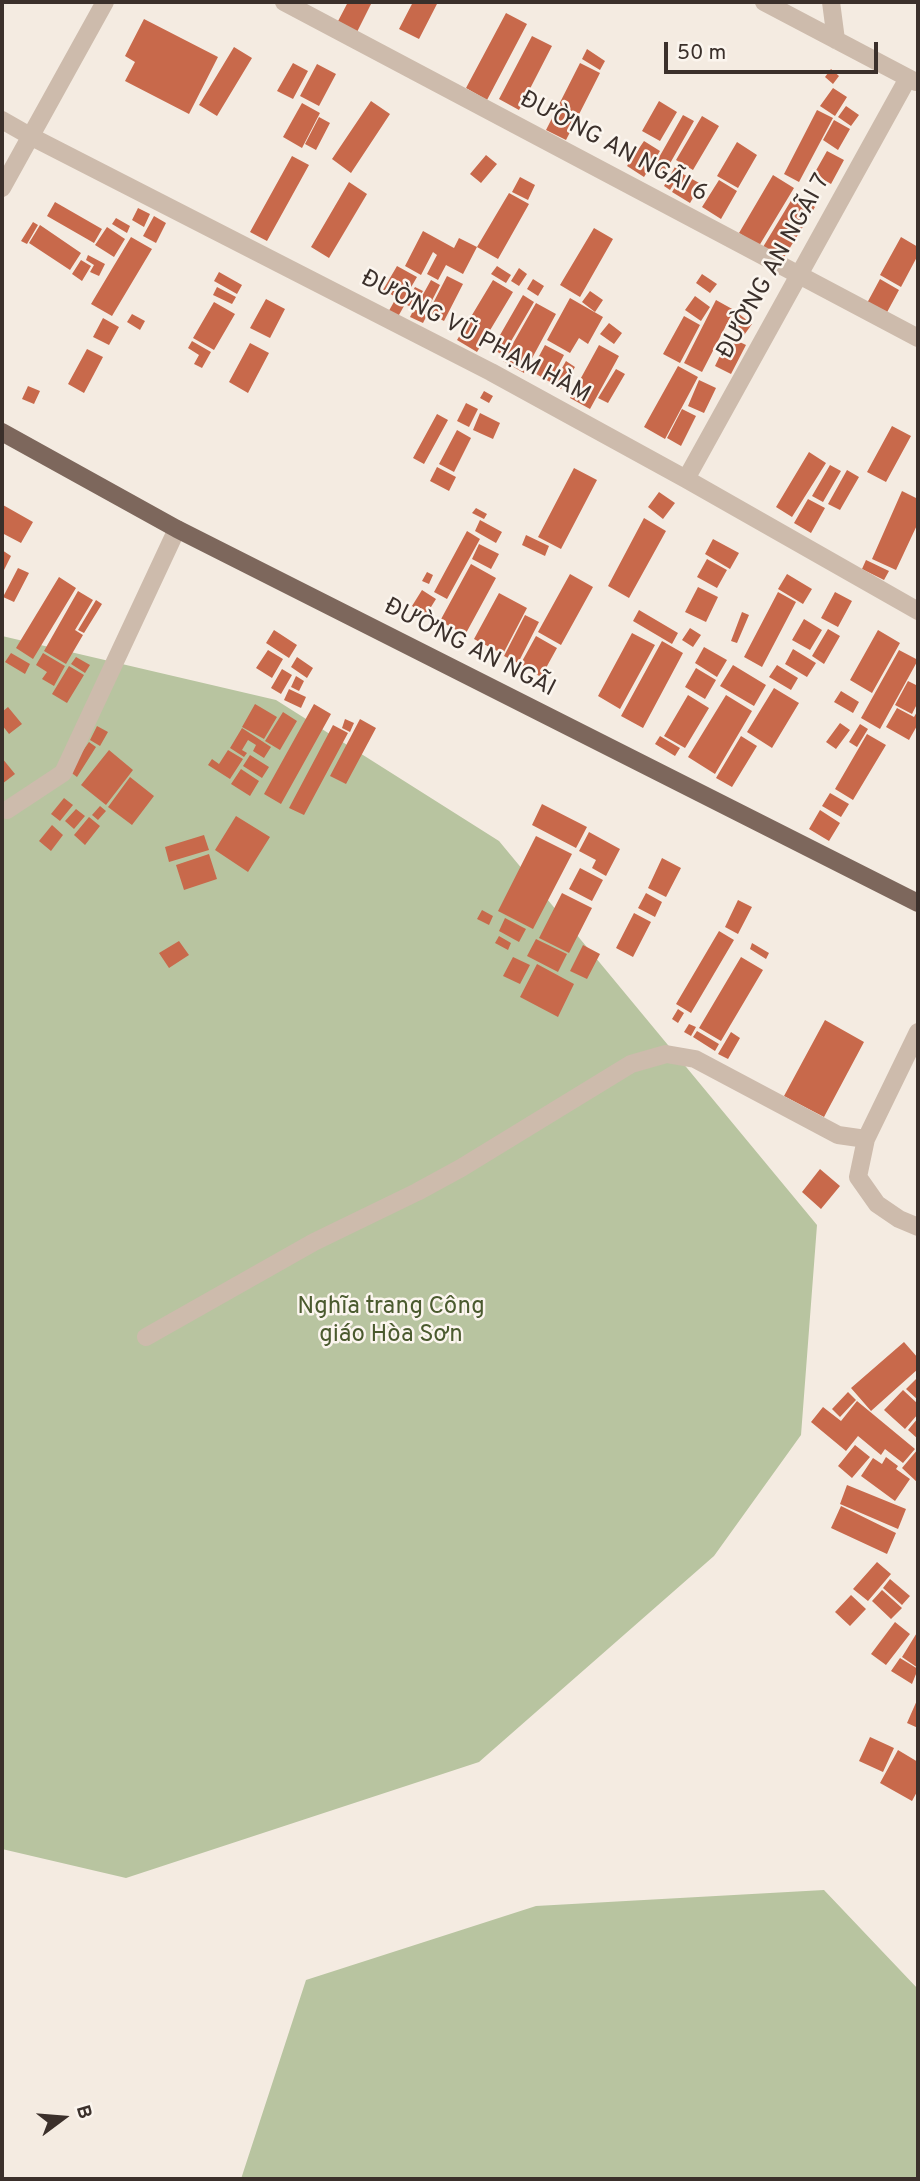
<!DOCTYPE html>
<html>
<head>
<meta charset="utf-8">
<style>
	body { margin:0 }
	#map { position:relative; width:920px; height:2181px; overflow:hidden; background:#f4ebe1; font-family:Overpass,sans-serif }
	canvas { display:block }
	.frame { position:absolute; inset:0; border:4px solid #3b302b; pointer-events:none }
	.north { position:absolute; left:28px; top:2083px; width:70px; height:70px; -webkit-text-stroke:5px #fbf5ee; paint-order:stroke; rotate:74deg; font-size:19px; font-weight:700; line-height:28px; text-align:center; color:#3b302b }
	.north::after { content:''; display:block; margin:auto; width:24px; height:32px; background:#3b302b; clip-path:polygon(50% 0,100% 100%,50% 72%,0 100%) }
	.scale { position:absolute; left:664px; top:42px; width:214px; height:32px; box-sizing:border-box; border:4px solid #3b302b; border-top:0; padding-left:9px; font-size:21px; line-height:24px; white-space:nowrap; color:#3b302b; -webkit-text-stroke:5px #fbf5ee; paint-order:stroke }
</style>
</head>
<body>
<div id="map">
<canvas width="920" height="2181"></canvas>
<div class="frame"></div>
<div class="north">B</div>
<div class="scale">50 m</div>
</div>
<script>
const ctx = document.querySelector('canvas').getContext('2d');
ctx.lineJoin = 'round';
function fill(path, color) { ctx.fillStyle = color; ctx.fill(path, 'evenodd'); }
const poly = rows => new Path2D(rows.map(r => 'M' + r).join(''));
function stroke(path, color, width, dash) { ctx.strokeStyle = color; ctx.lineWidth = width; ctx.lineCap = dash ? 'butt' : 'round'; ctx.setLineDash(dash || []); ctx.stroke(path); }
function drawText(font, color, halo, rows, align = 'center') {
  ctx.font = font + ' Overpass,sans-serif'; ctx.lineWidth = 5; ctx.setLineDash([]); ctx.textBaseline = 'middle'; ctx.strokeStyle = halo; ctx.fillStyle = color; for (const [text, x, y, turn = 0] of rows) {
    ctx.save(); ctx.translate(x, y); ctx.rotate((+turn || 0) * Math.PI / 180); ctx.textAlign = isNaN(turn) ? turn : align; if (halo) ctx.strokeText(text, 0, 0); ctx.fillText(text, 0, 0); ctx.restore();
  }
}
fill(poly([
	[2,636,276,700,499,841,817,1225,801,1435,714,1556,479,1762,126,1878,2,1849],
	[824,1890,918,1989,918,2179,241,2179,306,1980,536,1906]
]), '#b8c4a0');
fill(poly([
	[348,2,372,2,356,34,336,25],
	[413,2,438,2,419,39,399,29],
	[506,13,527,24,487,100,466,88],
	[144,19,218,57,189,114,125,81,135,62,125,56],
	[532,36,552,46,519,110,499,99],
	[234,47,252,58,217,116,199,105],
	[587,49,605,61,600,70,582,59],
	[293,63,308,71,293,99,277,91],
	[580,63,600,73,566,140,546,130],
	[317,64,336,74,319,106,300,96],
	[831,69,839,76,833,84,825,77],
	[833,88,847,97,835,116,820,106],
	[371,101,390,114,351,173,332,159],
	[659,101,677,112,660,141,642,131],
	[302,103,320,113,302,148,283,137],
	[846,106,859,115,851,126,838,117],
	[817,110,833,118,799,182,784,174],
	[683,115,694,121,664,174,653,168],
	[702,116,719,126,693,170,676,160],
	[319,117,330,123,316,150,305,144],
	[834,120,850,129,838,150,823,140],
	[644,141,660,151,644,177,627,166],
	[737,142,757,155,738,188,717,176],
	[827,151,844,160,831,184,814,174],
	[486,155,497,164,481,183,470,174],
	[292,156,309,165,267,241,250,232],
	[675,167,681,171,670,190,664,186],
	[683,174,701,184,690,203,672,192],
	[773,175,794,188,759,246,739,233],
	[520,177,535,185,528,200,512,192],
	[719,180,737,191,721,219,702,207],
	[349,182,367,194,329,258,311,247],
	[509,193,529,204,498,259,477,247],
	[795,194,815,207,783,259,763,247],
	[55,202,102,229,94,243,47,216],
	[138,208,150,214,144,227,132,220],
	[154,216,166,223,156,243,143,236],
	[116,218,130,226,127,233,112,224],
	[33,222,38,225,27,244,21,241],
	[40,225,81,253,70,270,29,243],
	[107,227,125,239,114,257,95,245],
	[594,228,613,239,580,297,560,285],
	[423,231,454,248,459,238,477,247,463,274,446,265,438,280,427,274,437,255,433,252,421,275,405,266],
	[131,237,152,249,112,316,91,304],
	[901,237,918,247,918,255,901,287,880,275],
	[88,255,105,264,99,276,90,272,94,265,86,260],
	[81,260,91,266,82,281,72,274],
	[397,266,417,277,403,301,383,290],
	[497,266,511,275,506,283,491,274],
	[519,268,527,274,519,286,511,281],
	[219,272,242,285,237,294,214,281],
	[702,274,717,284,710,293,696,283],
	[447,276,463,284,444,321,428,313],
	[533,279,544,286,538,296,527,289],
	[880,279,899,290,885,316,866,305],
	[431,280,440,285,426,312,416,307],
	[493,280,513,292,477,352,457,340],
	[217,287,236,297,232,304,213,295],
	[415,287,423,291,413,308,405,304],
	[590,291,603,300,595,312,582,302],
	[523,295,534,302,503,355,492,349],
	[695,296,710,307,701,321,685,310],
	[570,298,603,317,588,344,579,338,570,353,547,340],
	[266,299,285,309,270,338,250,328],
	[395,300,404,306,395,322,386,316],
	[716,300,734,310,702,372,684,363],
	[214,302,235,314,214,350,193,338],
	[536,303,556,314,524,373,503,361],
	[414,309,427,315,423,323,410,317],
	[132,314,145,321,140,330,127,322],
	[739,314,752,324,742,338,729,328],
	[684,316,700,325,680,363,663,354],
	[103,318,119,327,109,345,93,337],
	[609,323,622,333,614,344,600,334],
	[729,337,746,345,731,374,715,366],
	[192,341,211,352,202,368,194,364,199,355,188,348],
	[250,343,269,353,248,393,229,382],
	[545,345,564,355,550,382,531,371],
	[599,345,619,356,590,409,570,398],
	[87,349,103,357,84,393,68,384],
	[566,361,575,367,561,389,553,384],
	[678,366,698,377,665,439,644,427],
	[616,369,625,374,608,403,598,398],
	[699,380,716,388,704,413,688,406],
	[28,386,40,391,34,404,22,399],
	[484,391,493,396,489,403,480,398],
	[466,403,478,409,469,427,457,421],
	[682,409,696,416,681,446,667,438],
	[480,413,500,423,493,439,473,430],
	[437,414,448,420,424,464,413,458],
	[892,426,911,436,886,482,867,472],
	[457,430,471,438,454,472,439,464],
	[809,452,826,463,792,517,776,507],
	[830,465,841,471,823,502,812,496],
	[437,467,456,477,449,491,430,481],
	[574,468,597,480,561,549,538,537],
	[847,470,859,477,840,510,828,504],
	[902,491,918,499,918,523,896,570,872,559],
	[659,492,675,503,663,519,648,507],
	[808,499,825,508,811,533,794,523],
	[3,505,33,522,21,543,2,533],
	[476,508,487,514,484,519,472,513],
	[644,518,666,531,629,598,608,586],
	[480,520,502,532,496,543,475,531],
	[467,531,480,539,447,599,434,592],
	[526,535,549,546,545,556,522,545],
	[713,539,739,553,730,569,705,554],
	[479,544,499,554,491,569,472,559],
	[2,550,11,556,2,574],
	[707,559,727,570,717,588,697,577],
	[866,560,889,571,884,580,862,569],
	[471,564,496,578,465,635,440,621],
	[18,568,29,573,14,602,3,597],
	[427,572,433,575,429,584,422,581],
	[570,574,593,587,561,645,538,632],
	[787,574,812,589,803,604,778,589],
	[59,577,76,588,33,659,16,648],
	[698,587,718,597,706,622,685,612],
	[422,590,436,599,426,615,412,606],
	[78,591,93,600,75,630,83,635,66,664,44,651],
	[778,592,796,602,762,667,744,657],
	[835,592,852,601,838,627,821,618],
	[499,593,527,608,503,654,474,639],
	[96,600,102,604,84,633,78,630],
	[639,610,678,633,672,644,633,621],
	[742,612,749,615,737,643,731,641],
	[525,615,539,622,518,663,504,656],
	[804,619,822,630,810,650,792,640],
	[690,628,701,635,693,647,682,640],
	[828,629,840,636,824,664,812,656],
	[274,630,297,645,289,658,266,643],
	[878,630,900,643,872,693,850,680],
	[632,633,655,645,620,709,598,696],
	[536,636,557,648,541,677,520,665],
	[662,641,683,653,643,728,621,716],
	[704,647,727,660,717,677,695,663],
	[793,649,816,663,807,677,785,664],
	[268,650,283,659,272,678,256,668],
	[899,650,918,660,880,729,861,718],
	[11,653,30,664,25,674,5,662],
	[43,653,65,666,54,686,42,679,47,672,36,665],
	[76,657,90,665,85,673,71,664],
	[297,657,313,668,307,678,291,667],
	[733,665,766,685,754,706,720,686],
	[777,665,798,678,791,690,769,677],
	[69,666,84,675,67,703,52,694],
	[696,668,716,680,705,699,685,687],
	[282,669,292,675,281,694,271,688],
	[296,676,304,681,299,691,291,687],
	[908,681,918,686,918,702,912,714,895,705],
	[774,688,799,703,772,748,747,732],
	[289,689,306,697,301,708,284,700],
	[841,691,859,702,853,713,834,702],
	[688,695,709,708,685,748,664,736],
	[726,695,752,711,715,774,688,757],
	[255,704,277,717,264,739,242,727],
	[314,704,331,714,281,804,264,794],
	[8,707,22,724,9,734,2,725,2,712],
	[897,708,914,717,918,710,918,724,909,740,886,727],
	[283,712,297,721,280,750,265,741],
	[345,719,354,723,350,732,342,728],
	[360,719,376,728,346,784,330,776],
	[840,723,850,730,836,749,826,742],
	[860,724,868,729,857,747,849,742],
	[333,725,348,733,304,815,289,808],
	[97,726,108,732,100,746,90,740],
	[242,728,271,747,264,758,253,751,256,745,248,740,242,750,247,753,244,757,230,748],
	[867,734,886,745,853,800,835,789],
	[660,736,680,748,675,756,655,744],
	[741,736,757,746,732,787,716,778],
	[89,742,96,747,77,777,69,771],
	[109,750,133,770,106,805,81,785],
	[228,750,243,759,230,779,208,765,212,759,219,764],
	[250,755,269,767,262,778,243,766],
	[2,758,15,774,2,784],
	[241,769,259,781,250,796,231,784],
	[130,777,154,796,132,825,108,807],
	[830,793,849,804,841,817,822,806],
	[64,798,73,805,60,821,51,814],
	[542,804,587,827,576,848,532,825],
	[100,806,106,811,98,820,92,815],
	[76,809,85,816,74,829,65,821],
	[820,810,840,823,829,841,809,829],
	[236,816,270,837,248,872,215,850],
	[89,817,100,826,85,845,74,835],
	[52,825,63,835,51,851,39,841],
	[589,832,620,849,606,876,592,868,596,860,579,851],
	[204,835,209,850,169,862,165,847],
	[536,836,572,854,533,929,498,911],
	[209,854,217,879,184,890,176,865],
	[662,858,681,868,666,897,648,888],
	[580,868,603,880,592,901,569,889],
	[562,893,592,908,569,953,539,938],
	[646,893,662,902,655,917,638,908],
	[738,900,752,907,738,934,725,927],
	[482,910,493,916,489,925,477,919],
	[634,913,651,922,633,957,616,948],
	[505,918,526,929,519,942,499,931],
	[719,931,734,940,691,1013,676,1004],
	[499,936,511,943,508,950,495,943],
	[536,939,567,954,558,972,527,956],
	[179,941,189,955,169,968,159,953],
	[752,943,769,953,766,959,750,949],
	[583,945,600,954,587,979,570,971],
	[513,957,530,965,520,984,503,976],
	[741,957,763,970,721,1041,699,1028],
	[537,964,574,984,558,1017,520,997],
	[678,1009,684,1013,678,1023,672,1019],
	[825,1020,864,1042,824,1117,784,1096],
	[689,1024,696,1027,691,1036,684,1032],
	[697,1031,719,1044,715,1051,693,1037],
	[731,1032,740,1038,728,1059,718,1054],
	[820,1169,840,1186,821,1209,802,1192],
	[904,1342,918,1358,918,1369,871,1411,851,1388],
	[918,1377,918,1400,906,1389],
	[903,1390,918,1404,918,1414,905,1429,884,1410],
	[848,1392,856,1400,840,1417,832,1409],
	[857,1401,915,1449,903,1463,885,1449,881,1455,858,1436,846,1451,811,1422,823,1407,841,1421],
	[918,1418,918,1439,908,1430],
	[855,1445,870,1457,852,1478,838,1466],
	[918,1449,918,1483,902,1468],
	[886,1457,898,1466,896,1469,910,1479,895,1501,861,1476,873,1458,882,1464],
	[847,1485,906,1509,898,1529,840,1504],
	[841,1506,896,1533,887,1554,831,1528],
	[877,1562,891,1574,868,1601,853,1589],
	[890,1579,910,1596,902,1605,883,1588],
	[882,1590,902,1608,891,1619,872,1601],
	[851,1595,866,1609,850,1626,835,1612],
	[895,1622,910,1634,886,1665,871,1654],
	[918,1631,918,1668,902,1657],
	[900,1658,918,1669,912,1684,891,1671],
	[918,1698,918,1728,907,1723],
	[870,1737,894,1748,883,1772,859,1761],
	[898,1750,918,1762,918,1790,912,1801,880,1783]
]), '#c8694b');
stroke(poly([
	[284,2,918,338],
	[764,2,916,82],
	[831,2,836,40],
	[2,120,30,136,491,372,686,479,918,611],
	[2,188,105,2],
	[686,479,908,78],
	[7,810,63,773,177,529],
	[918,1032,866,1139,858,1177,877,1204,899,1219,918,1227],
	[146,1337,314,1242,417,1192,461,1168,631,1064,666,1054,695,1059,838,1135,866,1139]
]), '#cdbbac', 18);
stroke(poly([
	[2,432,177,529,918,903]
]), '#7d675c', 18);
drawText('24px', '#3b302b', '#fbf5ee', [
	["ĐƯỜNG AN NGÃI 6",613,148,28],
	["ĐƯỜNG AN NGÃI 7",775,267,-61],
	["ĐƯỜNG VŨ PHẠM HÀM",475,338,28],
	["ĐƯỜNG AN NGÃI",469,649,27]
]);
drawText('24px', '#4a5a2e', '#fbf5ee', [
	["Nghĩa trang Công",391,1308],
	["giáo Hòa Sơn",391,1336]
]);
</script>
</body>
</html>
